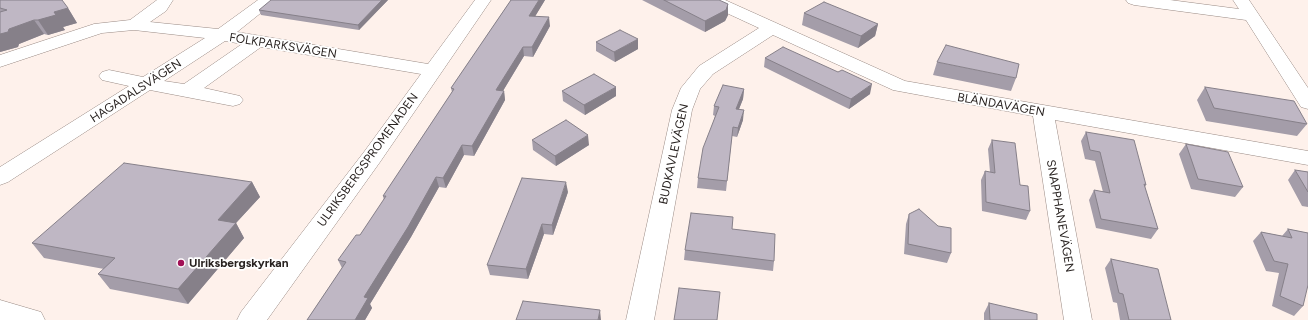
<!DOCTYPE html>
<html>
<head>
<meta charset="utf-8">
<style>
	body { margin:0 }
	canvas { display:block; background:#fef1eb }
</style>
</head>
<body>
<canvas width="1308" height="320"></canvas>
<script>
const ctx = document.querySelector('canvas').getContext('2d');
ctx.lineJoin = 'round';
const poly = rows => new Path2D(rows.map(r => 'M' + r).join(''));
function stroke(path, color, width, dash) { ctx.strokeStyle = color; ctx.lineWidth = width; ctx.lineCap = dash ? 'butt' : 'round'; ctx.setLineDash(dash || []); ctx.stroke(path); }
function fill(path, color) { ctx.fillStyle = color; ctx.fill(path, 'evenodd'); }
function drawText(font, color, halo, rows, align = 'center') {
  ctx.font = font + ' Figtree,sans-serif'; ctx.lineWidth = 3.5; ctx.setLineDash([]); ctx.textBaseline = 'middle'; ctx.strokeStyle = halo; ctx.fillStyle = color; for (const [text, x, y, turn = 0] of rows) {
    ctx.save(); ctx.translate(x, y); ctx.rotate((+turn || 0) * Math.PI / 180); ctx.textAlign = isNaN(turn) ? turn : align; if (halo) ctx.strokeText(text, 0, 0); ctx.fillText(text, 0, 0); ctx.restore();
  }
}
const minor = poly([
	[157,0,173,0,166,11,150,22,218,29,258,0,277,0,237,32,428,64,475,0,491,0,380,162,267,320,237,320,241,312,364,152,421,74,261,47,204,88,240,96,243,100,240,104,233,106,150,90,8,182,0,185,0,167,129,86,102,80,99,76,102,72,109,70,143,77,205,38,134,30,102,33,0,67,0,55,94,24,130,20,157,0],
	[225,41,242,44,184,84,164,81,225,41],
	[703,0,725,0,905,81,1308,151,1308,165,1055,120,1092,320,1064,320,1033,116,893,90,773,35,713,74,700,89,692,110,654,320,626,320,672,110,681,88,699,66,759,28,705,3,703,0],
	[1126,0,1170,0,1239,9,1233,0,1249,0,1308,88,1308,109,1301,107,1246,20,1134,5,1128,3,1126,0],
	[0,300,41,312,45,320,0,320,0,300]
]);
stroke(minor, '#998a84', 1);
fill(minor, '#fff');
fill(poly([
	[0,0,68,8,77,23,63,27,65,30,48,35,44,34,19,44,18,47,0,52],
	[388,0,359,30,261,15,259,10],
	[511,0,545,0,535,16,550,26,533,57,524,56,503,91,504,91,505,100,474,156,464,155,446,188,439,187,411,237,370,304,372,308,365,320,307,320,342,268,338,260,360,235,384,200,383,196,452,92,451,88],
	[642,0,719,0,728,15,725,21,705,32],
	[804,13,878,24,875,36,858,48,802,25],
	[596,42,638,49,615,62,596,51],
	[765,58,838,72,870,94,849,109,764,67],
	[937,62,1016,78,1011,91,933,75],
	[1205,87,1307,124,1297,136,1206,121,1197,100],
	[744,89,743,99,739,109,743,120,737,137,732,136,726,191,697,188,698,178,715,116,713,115,714,106],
	[562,91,616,96,585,115,563,101],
	[1086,132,1146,185,1145,187,1158,229,1151,239,1096,228,1089,200,1094,190,1103,192,1095,161,1085,159,1081,141],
	[532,140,589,145,556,166,533,150],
	[992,140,1020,185,1030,211,1026,220,982,211,981,180,985,171,990,172,988,149],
	[1186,144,1243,187,1235,197,1191,189,1179,154],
	[1295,170,1308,172,1308,207,1302,206,1288,180],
	[252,182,260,197,236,223,244,238,188,304,110,289,98,274,104,269,44,258,32,243],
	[568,192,553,235,544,234,528,279,490,275,487,265],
	[909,214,951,253,947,263,904,254,906,224],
	[732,229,774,261,773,271,684,260,685,250],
	[1288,229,1308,233,1303,306,1294,316,1272,306,1279,273,1266,271,1253,241,1261,232,1282,236],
	[1111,259,1171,320,1120,320,1117,303,1113,302,1105,268],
	[989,303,1037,320,984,320,984,313]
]), '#a49da9');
fill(poly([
	[382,0,388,0,359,30,358,25],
	[539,0,545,0,530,25,529,16],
	[728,4,728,15,725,21,705,32,705,21],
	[68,8,77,23,63,27,65,30,48,35,38,20,54,12],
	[549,17,550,26,533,57,532,47],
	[34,20,44,34,19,44,18,47,0,52,0,34,9,29],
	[878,24,875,36,858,48,861,36],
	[638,39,638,49,615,62,614,52],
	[523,47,524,56,498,99,496,90],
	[872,84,870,94,849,109,851,99],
	[616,87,616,96,585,115,584,105],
	[744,89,743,99,735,119,736,109],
	[504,91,505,100,474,156,472,146],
	[744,110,743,120,737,137,738,128],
	[588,135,589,145,556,166,555,156],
	[462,145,464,155,446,188,443,178],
	[436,177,439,187,411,237,370,304,372,308,365,320,355,320,364,297],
	[252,182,260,197,236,223,244,238,188,304,178,289,218,220],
	[566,182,568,192,553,235,552,225],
	[542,224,544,234,528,279,526,269],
	[600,310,601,320,598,320]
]), '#868089');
const building = poly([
	[0,0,62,0,68,8,54,12,56,15,38,20,34,20,9,29,8,32,0,34,0,12,7,10,0,8,0,0],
	[271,0,382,0,358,25,259,10,271,0],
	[511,0,539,0,529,16,549,17,532,47,523,47,496,90,504,91,472,146,462,145,443,178,436,177,408,227,364,297,368,298,355,320,307,320,346,262,338,260,356,235,360,235,386,196,383,196,454,89,451,88,511,0],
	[664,0,719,0,728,4,726,10,705,21,664,0],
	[824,2,878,24,861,36,804,13,824,2],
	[620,30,638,39,614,52,596,42,620,30],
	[946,45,1019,64,1016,78,937,62,946,45],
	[783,47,838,72,842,70,872,84,851,99,765,58,783,47],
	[594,74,616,87,584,105,562,91,594,74],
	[723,85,744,89,736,109,744,110,738,128,733,127,727,181,698,178,703,148,719,107,714,106,723,85],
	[1205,87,1294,101,1307,124,1214,108,1205,87],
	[566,120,588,135,555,156,532,140,566,120],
	[1086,132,1134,140,1146,185,1144,184,1158,229,1101,219,1094,190,1110,193,1100,152,1090,150,1086,132],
	[992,140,1015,143,1020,185,1028,186,1030,211,986,202,985,171,995,173,992,140],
	[1186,144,1228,152,1243,187,1198,179,1186,144],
	[124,163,252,182,218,220,236,223,178,289,98,274,115,258,32,243,124,163],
	[1295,170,1308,172,1308,192,1295,170],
	[522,178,566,182,552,225,542,224,526,269,487,265,522,178],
	[919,209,938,226,951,228,951,253,908,244,909,214,919,209],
	[691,213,733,217,732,229,775,234,774,261,685,250,691,213],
	[1288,229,1308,233,1308,285,1303,306,1280,296,1288,264,1274,261,1261,232,1292,238,1288,229],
	[1111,259,1158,269,1171,320,1129,320,1123,294,1119,293,1111,259],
	[679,288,720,292,717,320,674,320,679,288],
	[523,301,600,310,598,320,516,320,523,301],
	[989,303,1037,314,1037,320,990,320,989,303]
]);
fill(building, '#bfb7c4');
stroke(building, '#868089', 1);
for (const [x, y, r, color] of [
	[181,263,4,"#a11056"]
]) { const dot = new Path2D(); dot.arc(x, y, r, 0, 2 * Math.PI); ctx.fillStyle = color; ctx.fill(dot); stroke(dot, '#fff', 1.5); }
drawText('12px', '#292321', '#fff', [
	["FOLKPARKSVÄGEN",283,46,9],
	["HAGADALSVÄGEN",136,91,-33],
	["BLÄNDAVÄGEN",1001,105,10],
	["BUDKAVLEVÄGEN",674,154,-78],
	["ULRIKSBERGSPROMENADEN",368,160,-54],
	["SNAPPHANEVÄGEN",1060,216,80]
]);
drawText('bold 12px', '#292321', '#fff', [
	["Ulriksbergskyrkan",189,263]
], 'left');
</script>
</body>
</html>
